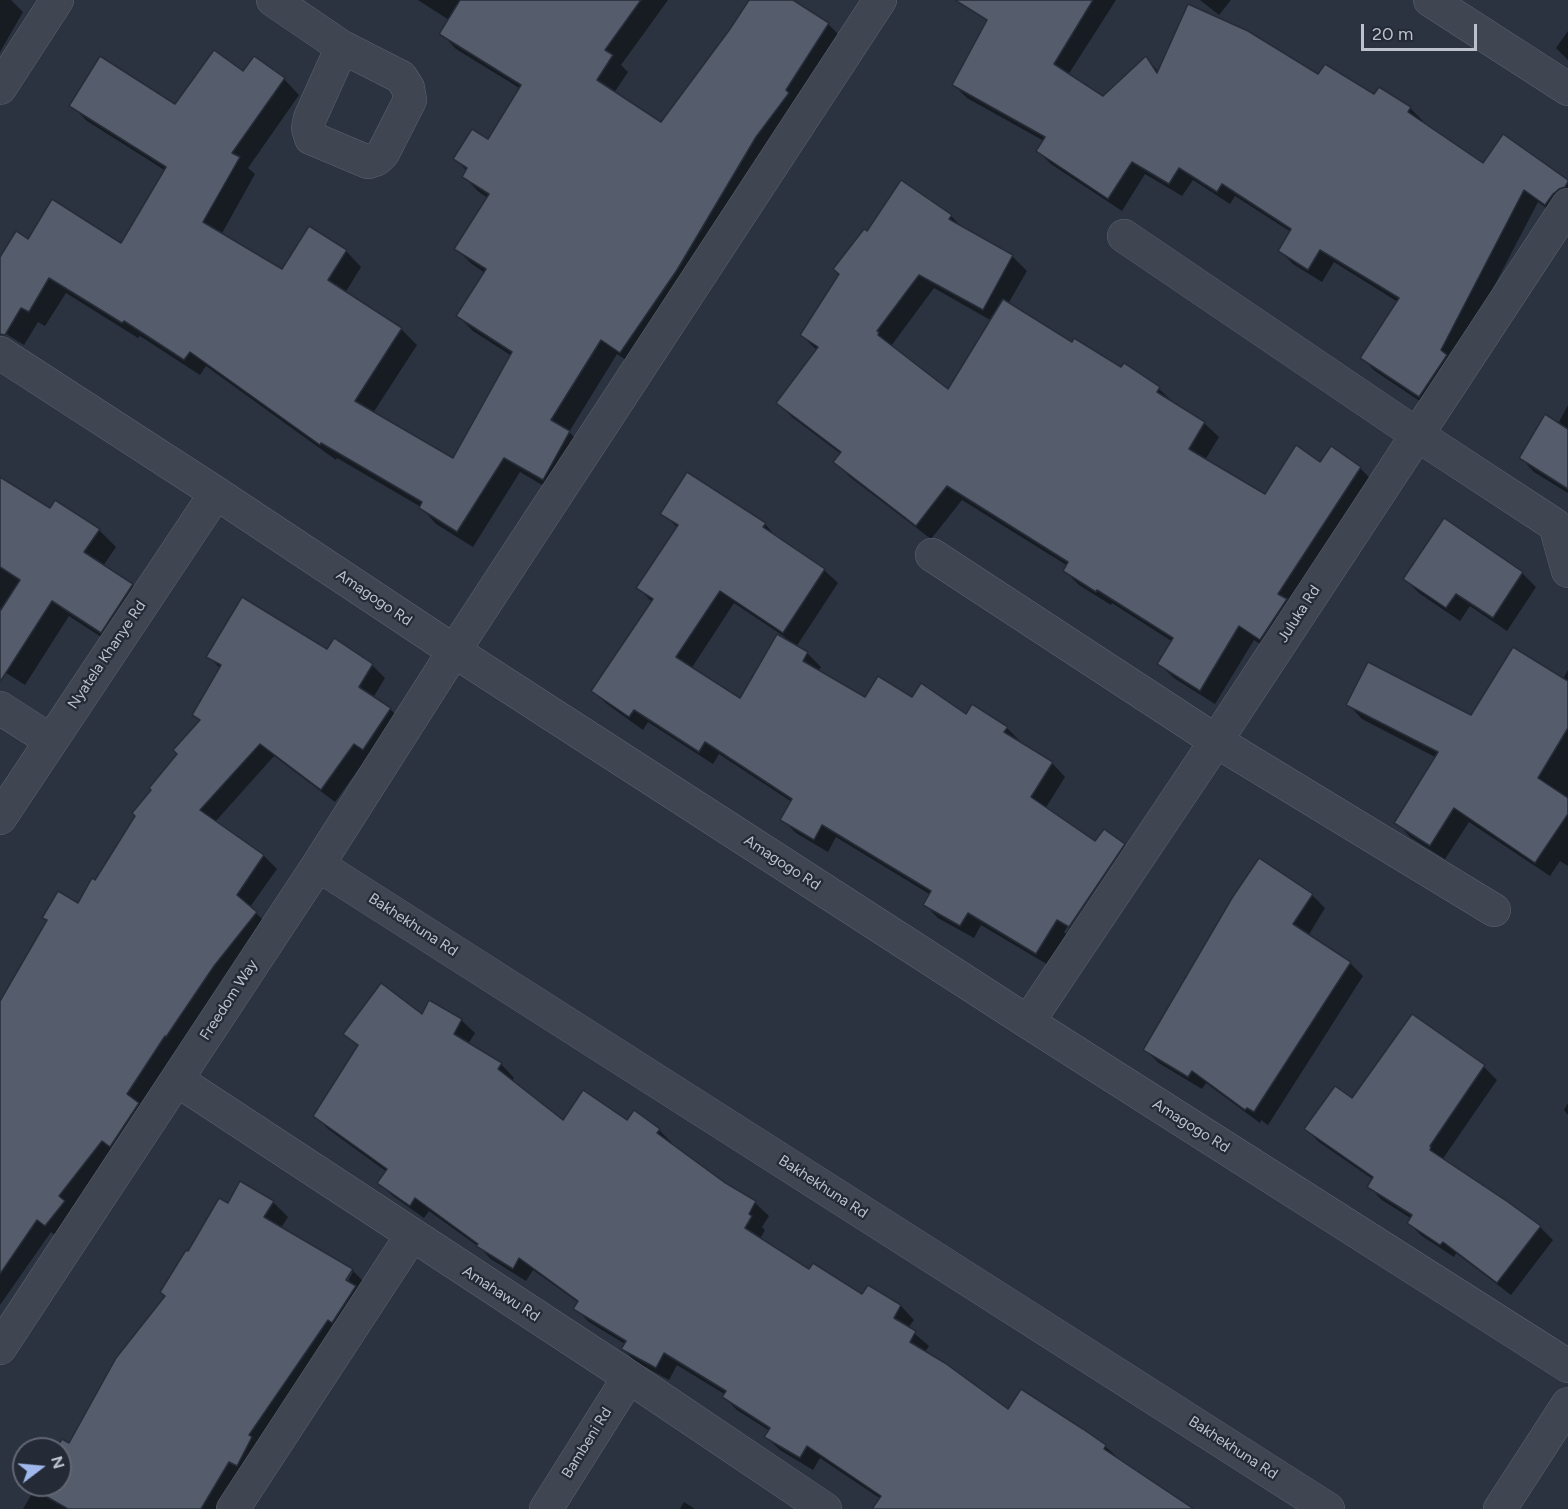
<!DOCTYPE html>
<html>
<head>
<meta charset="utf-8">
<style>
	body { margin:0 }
	#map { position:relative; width:1568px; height:1509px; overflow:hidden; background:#2b3341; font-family:Figtree,sans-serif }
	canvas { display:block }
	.north { position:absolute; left:12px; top:1437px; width:60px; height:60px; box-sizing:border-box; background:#242a36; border:2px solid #616672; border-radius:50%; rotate:74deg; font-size:16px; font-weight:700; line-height:24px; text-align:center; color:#bcc1cb }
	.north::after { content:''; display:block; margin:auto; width:21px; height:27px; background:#a0b8ec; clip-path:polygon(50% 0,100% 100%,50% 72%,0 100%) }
	.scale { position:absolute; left:1361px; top:24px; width:116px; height:27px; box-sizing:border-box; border:3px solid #bcc1cb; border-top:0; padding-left:8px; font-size:18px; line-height:21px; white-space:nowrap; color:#bcc1cb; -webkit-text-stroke:4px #242a36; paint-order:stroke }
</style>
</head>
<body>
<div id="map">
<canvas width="1568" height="1509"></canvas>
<div class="north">N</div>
<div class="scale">20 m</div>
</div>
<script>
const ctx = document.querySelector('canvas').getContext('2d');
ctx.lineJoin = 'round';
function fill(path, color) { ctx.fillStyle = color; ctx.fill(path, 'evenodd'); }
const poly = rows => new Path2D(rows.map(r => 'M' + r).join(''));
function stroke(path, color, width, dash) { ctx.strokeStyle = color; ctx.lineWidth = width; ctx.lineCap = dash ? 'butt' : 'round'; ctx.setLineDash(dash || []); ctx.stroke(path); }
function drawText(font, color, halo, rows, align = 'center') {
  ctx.font = font + ' Figtree,sans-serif'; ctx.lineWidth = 4.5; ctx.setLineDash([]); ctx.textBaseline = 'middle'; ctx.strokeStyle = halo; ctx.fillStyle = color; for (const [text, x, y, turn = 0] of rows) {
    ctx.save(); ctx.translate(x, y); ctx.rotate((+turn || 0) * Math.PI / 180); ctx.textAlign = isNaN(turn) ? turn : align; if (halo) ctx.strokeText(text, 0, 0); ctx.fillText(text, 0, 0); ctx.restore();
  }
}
fill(poly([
	[0,0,11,0,23,12,0,52],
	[418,0,668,0,621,65,628,72,614,93,661,124,732,30,751,0,791,0,828,24,844,40,636,367,617,354,569,432,585,448,559,495,520,472,473,547,436,524,421,507,337,458,336,460,206,366,200,375,140,336,138,338,66,293,45,326,38,322,24,345,0,330,0,260,29,241,122,245,166,171,87,121,71,105,176,106,244,73,284,79,299,95,248,168,255,174,221,235,283,271,346,251,361,267,345,293,401,329,417,345,373,413,454,460,512,356,473,331,458,316,485,273,472,264,456,249,488,198,479,192,464,177,467,171,455,159,489,141,521,89,456,49,441,33,449,20],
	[995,0,1116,0,1068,75,1104,98,1146,58,1159,72,1319,76,1410,108,1423,121,1422,123,1483,165,1568,182,1568,205,1559,217,1538,202,1454,363,1433,410,1375,371,1362,358,1398,302,1334,262,1322,282,1293,264,1280,251,1291,232,1235,196,1230,204,1193,180,1182,196,1145,174,1122,211,1051,164,1038,151,1044,141,967,98,954,85,989,21],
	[1200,0,1231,0,1219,15],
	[1568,31,1568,60,1556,48],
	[951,216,964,229,1012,256,1027,271,1008,304,1072,344,1121,369,1124,365,1159,389,1174,403,1204,423,1219,437,1205,460,1265,496,1321,464,1360,468,1374,482,1275,653,1254,640,1215,704,1174,678,1159,664,1173,642,1112,603,1111,605,1079,585,1065,571,1068,566,962,500,931,539,850,477,835,462,841,454,792,417,778,403,817,350,801,335,868,233],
	[934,288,992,321,948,391,891,346],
	[1568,405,1568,493,1534,472,1521,458,1558,424],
	[0,487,99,530,116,547,103,566,132,585,149,602,118,648,69,616,25,685,0,669],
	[662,513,765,524,777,538,824,570,838,583,796,647,807,653,821,667,818,671,866,699,913,699,1007,728,1020,741,1019,743,1052,763,1065,777,1045,809,1096,843,1122,845,1064,932,1066,934,1125,846,1137,858,1050,966,981,925,974,938,938,918,925,905,931,895,836,837,828,852,796,833,782,819,792,802,719,754,713,764,648,722,643,730,607,704,593,691,652,602,638,588,678,528],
	[734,603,785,637,741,700,691,669],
	[1444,520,1522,573,1536,587,1507,631,1470,606,1460,621,1419,593,1405,579],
	[334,640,372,665,385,678,373,698,390,709,403,722,368,756,335,802,274,756,215,822,264,856,277,869,250,907,269,926,116,1153,71,1209,77,1215,59,1238,51,1232,0,1305,0,1004,48,921,44,918,79,905,96,882,201,722,194,715,220,668,208,656,327,651],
	[1568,670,1568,866,1560,861,1550,876,1469,822,1445,859,1410,837,1396,822,1437,758,1362,719,1348,704,1471,717,1563,679],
	[1312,895,1325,908,1308,936,1350,963,1363,976,1268,1125,1261,1120,1260,1123,1206,1083,1202,1089,1159,1063,1145,1050],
	[422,1016,461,1020,475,1033,468,1044,501,1064,514,1078,512,1081,564,1122,627,1123,659,1130,672,1143,671,1145,723,1183,755,1203,769,1216,762,1227,765,1230,760,1239,809,1271,863,1296,868,1287,901,1306,914,1320,908,1328,929,1346,924,1353,1008,1412,1105,1446,1119,1459,1190,1509,876,1509,881,1499,820,1458,813,1470,780,1450,766,1437,770,1431,737,1410,724,1397,726,1395,677,1365,669,1380,636,1362,623,1349,625,1344,589,1322,575,1308,579,1303,533,1270,526,1281,491,1259,479,1247,429,1211,424,1218,393,1196,379,1183,387,1172,328,1129,315,1115,359,1047,345,1034],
	[1412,1016,1484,1067,1497,1080,1442,1160,1540,1227,1553,1240,1511,1295,1456,1253,1454,1257,1422,1236,1409,1223,1412,1219,1382,1200,1369,1187,1374,1180,1319,1142,1306,1129,1352,1100],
	[1568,1103,1568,1115,1564,1110],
	[273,1202,288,1217,281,1228,352,1270,367,1285,225,1509,23,1509,37,1485,60,1485,60,1449,58,1449,70,1445,166,1297,188,1253,228,1205],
	[350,1272,353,1272,344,1288,341,1286],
	[684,1502,695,1509,680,1509]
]), '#0007');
const building = poly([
	[460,0,641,0,605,50,613,55,597,80,661,122,730,29,749,0,793,0,829,23,786,90,789,93,756,137,677,270,620,353,601,340,551,420,570,431,543,480,504,458,457,532,419,508,422,502,321,443,320,445,190,352,184,360,124,321,122,323,49,278,29,312,21,308,5,335,0,334,0,257,16,231,28,239,52,199,121,243,166,167,69,106,100,56,175,104,214,50,243,71,254,56,285,78,232,153,240,157,203,222,282,269,309,226,347,250,328,280,402,328,355,401,453,458,512,352,456,316,486,269,454,249,489,194,462,177,467,168,453,159,472,129,488,139,521,85,439,34,460,0],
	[955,0,1093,0,1054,64,1103,96,1146,56,1157,73,1188,4,1248,31,1318,74,1325,64,1374,94,1379,87,1411,107,1408,112,1483,163,1503,134,1568,180,1568,182,1565,187,1559,189,1553,194,1545,205,1524,190,1441,350,1447,355,1419,397,1360,358,1399,298,1320,250,1308,270,1278,251,1291,229,1222,184,1217,192,1179,168,1169,184,1132,162,1108,199,1036,151,1045,137,952,85,987,20,955,0],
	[901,180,952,215,949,219,1013,255,983,310,919,275,877,331,879,332,878,335,948,389,1003,299,1072,342,1074,338,1121,367,1124,363,1160,387,1157,392,1205,422,1189,449,1265,494,1296,445,1320,462,1331,446,1361,467,1278,594,1287,599,1260,640,1239,626,1200,691,1157,664,1173,638,1097,590,1096,592,1063,571,1068,562,947,486,916,526,833,462,841,452,776,403,818,347,800,335,839,274,833,269,864,229,867,231,901,180],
	[1545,414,1568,429,1568,489,1519,458,1545,414],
	[687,472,766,523,763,527,825,569,783,633,720,591,676,657,740,698,777,634,808,652,803,661,865,697,878,676,912,697,921,683,966,714,972,704,1008,727,1004,732,1053,762,1031,797,1095,841,1104,829,1125,844,1069,927,1057,920,1036,954,968,913,960,926,923,905,931,891,822,825,814,840,780,820,792,799,705,742,699,752,634,710,629,717,591,691,653,599,636,588,678,525,660,514,687,472],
	[0,477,50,508,55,500,100,529,84,552,133,584,101,633,52,601,0,682,0,611,20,580,0,567,0,477],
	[1444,518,1523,572,1493,618,1456,594,1446,608,1403,579,1444,518],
	[242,597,327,649,334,638,373,664,359,687,391,708,363,750,354,744,321,790,260,744,200,810,264,855,237,895,257,912,214,966,166,1037,165,1036,127,1094,139,1103,110,1147,102,1141,59,1196,65,1201,45,1226,37,1220,0,1274,0,1001,47,920,42,918,58,891,78,903,92,878,95,880,135,816,132,813,151,790,149,788,177,754,173,750,200,720,192,715,221,665,206,657,242,597],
	[1513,647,1568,681,1568,728,1538,778,1568,798,1568,814,1535,863,1454,808,1430,846,1394,823,1438,752,1346,705,1368,662,1471,715,1513,647],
	[1259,858,1313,894,1293,924,1351,962,1254,1112,1247,1108,1245,1110,1192,1071,1188,1077,1143,1050,1232,898,1259,858],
	[381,983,422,1014,429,1000,462,1019,454,1034,502,1063,498,1069,563,1120,583,1090,627,1120,634,1110,660,1129,657,1133,724,1182,756,1201,749,1214,752,1216,745,1228,809,1269,813,1263,862,1294,868,1285,901,1305,894,1318,916,1331,910,1342,945,1363,1008,1409,1021,1389,1083,1429,1106,1445,1104,1449,1194,1509,872,1509,881,1496,807,1446,800,1458,764,1437,770,1428,722,1397,726,1391,664,1353,656,1368,621,1349,626,1341,573,1309,578,1301,519,1258,513,1269,476,1246,478,1244,415,1198,410,1206,377,1183,387,1169,313,1116,358,1045,343,1034,381,983],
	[1412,1014,1485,1065,1430,1146,1431,1147,1430,1150,1508,1202,1541,1226,1497,1283,1443,1242,1440,1245,1407,1223,1412,1215,1367,1187,1373,1177,1304,1129,1335,1086,1352,1098,1412,1014],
	[240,1181,274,1201,264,1217,353,1269,346,1280,356,1286,332,1323,328,1320,249,1435,252,1437,237,1466,229,1462,201,1509,68,1509,33,1489,35,1485,60,1485,60,1449,56,1449,62,1439,69,1443,116,1358,165,1296,160,1292,186,1250,188,1251,219,1198,228,1203,240,1181]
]);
fill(building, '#555c6b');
stroke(building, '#262c38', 1.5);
const minor = poly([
	[273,0,342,47,401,77,408,88,410,100,383,153,377,159,368,162,311,138,308,128,310,118,342,47],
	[1430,0,1568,89],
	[0,88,57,0],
	[1124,236,1416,434,1555,525,1568,571],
	[0,353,216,493,454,651,1028,1022,1568,1366],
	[932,555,1216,741,1494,910],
	[0,708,50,740],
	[0,818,216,493],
	[318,865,1328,1509],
	[1028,1022,1216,741,1568,205],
	[177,1080,629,1377,825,1509],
	[0,1348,318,865,454,651,880,0],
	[233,1509,412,1235],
	[546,1509,629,1377],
	[1500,1509,1568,1404]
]);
stroke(minor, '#5d636e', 34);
stroke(minor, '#3f4551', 33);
drawText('15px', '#bcc1cb', '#242a36', [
	["Amagogo Rd",374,598,34],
	["Juluka Rd",1299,614,-57],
	["Nyatela Khanye Rd",107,655,-56],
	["Amagogo Rd",782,863,33],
	["Bakhekhuna Rd",413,925,33],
	["Freedom Way",229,1000,-57],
	["Amagogo Rd",1191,1126,32],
	["Bakhekhuna Rd",823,1187,33],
	["Amahawu Rd",501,1294,33],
	["Bambeni Rd",587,1443,-58],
	["Bakhekhuna Rd",1233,1448,33]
]);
</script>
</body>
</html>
